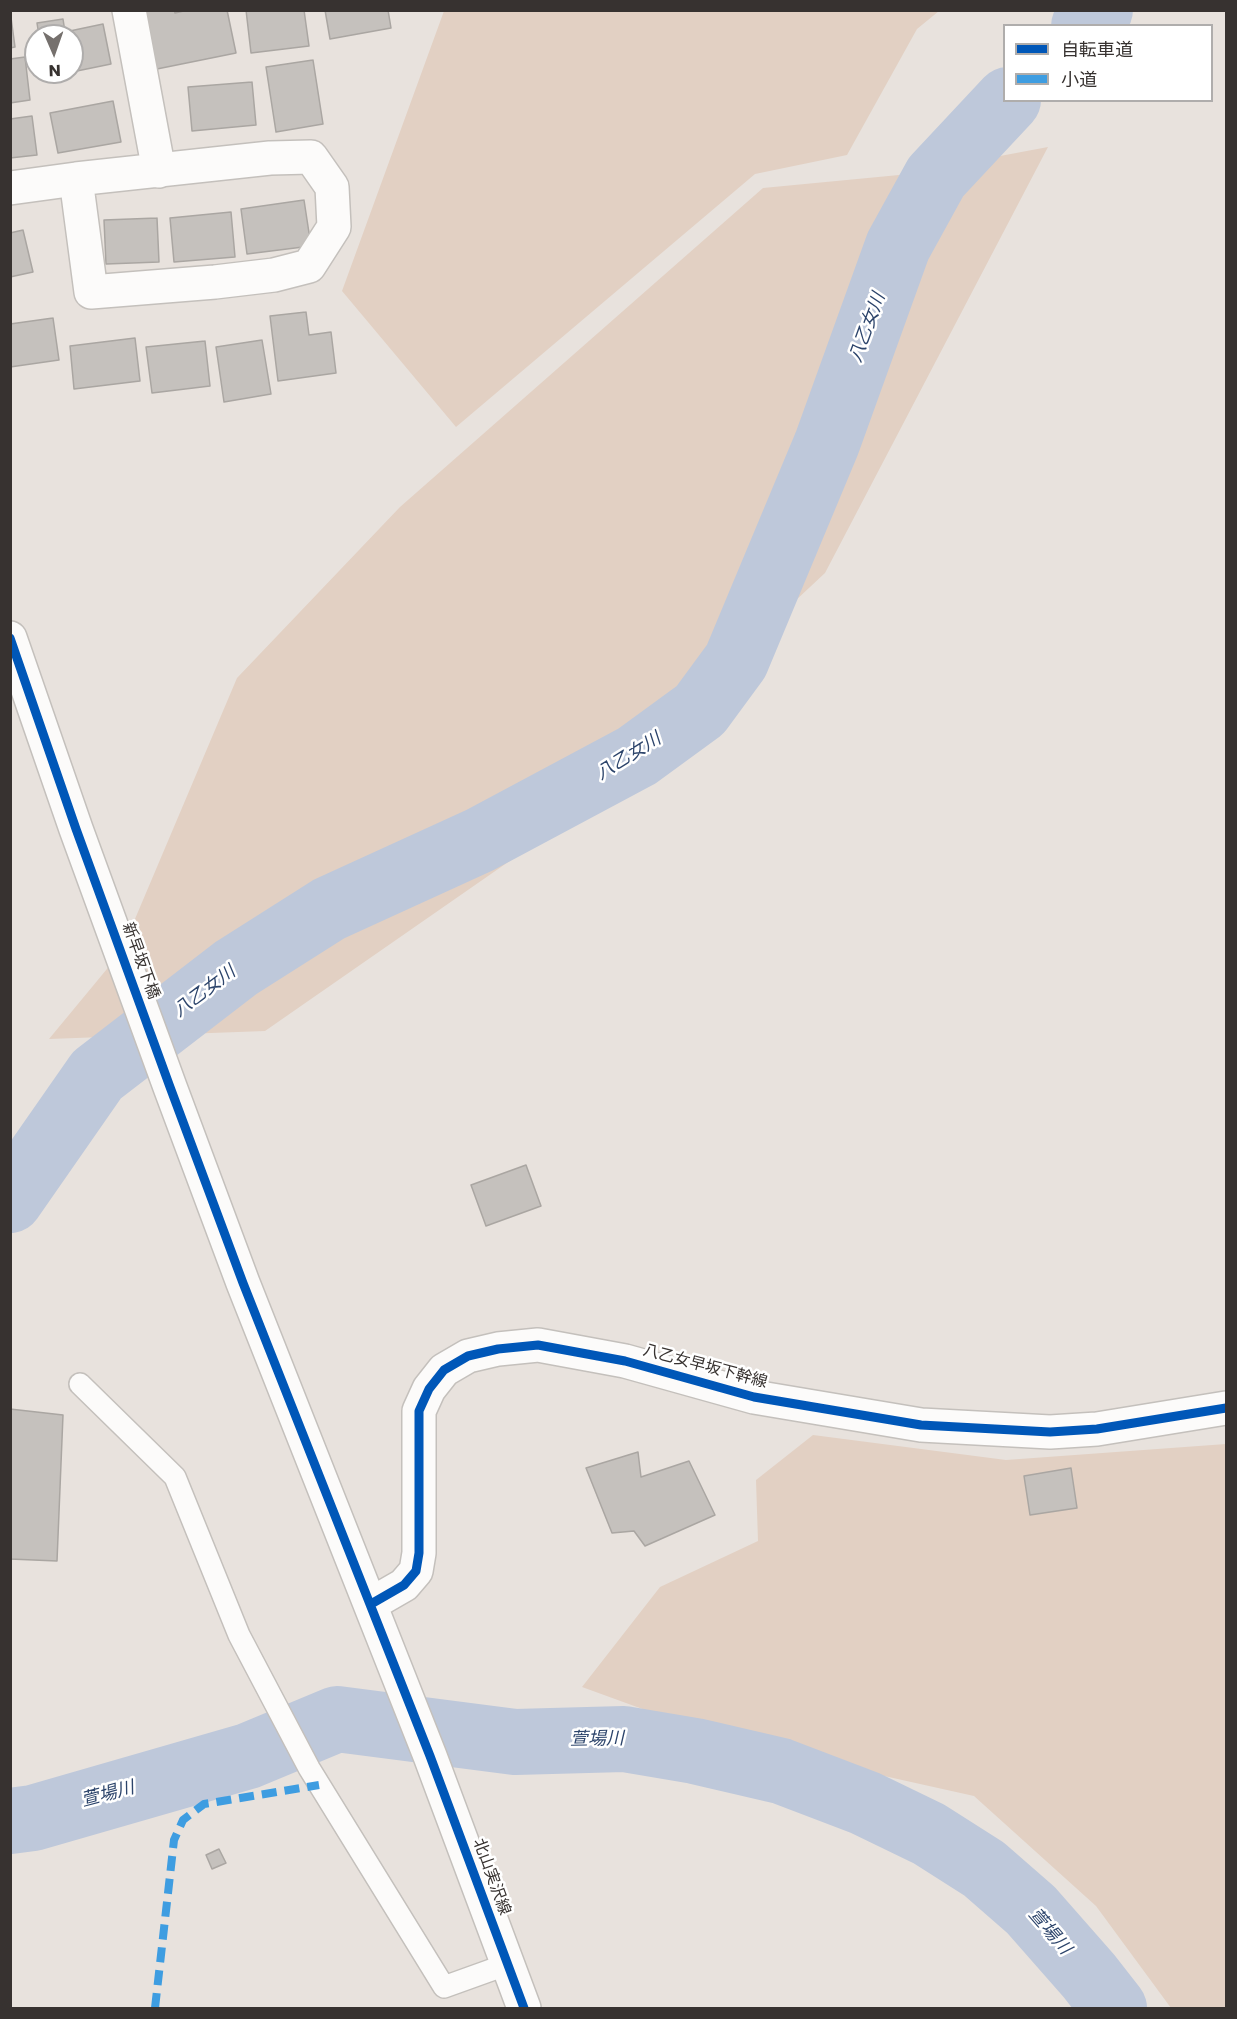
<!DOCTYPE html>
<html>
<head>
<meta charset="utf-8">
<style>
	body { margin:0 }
	#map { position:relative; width:1237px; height:2019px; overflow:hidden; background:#e8e2dd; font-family:Poppins,"Noto Sans JP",sans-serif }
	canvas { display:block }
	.frame { position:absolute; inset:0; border:12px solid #373230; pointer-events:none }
	.legend { position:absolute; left:1003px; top:24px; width:210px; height:78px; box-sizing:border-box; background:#fff; border:2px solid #afadac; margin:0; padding:8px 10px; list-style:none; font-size:18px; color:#373230 }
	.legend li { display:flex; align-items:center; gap:12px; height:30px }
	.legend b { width:30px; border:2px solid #afadac }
	.north { position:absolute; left:24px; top:24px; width:60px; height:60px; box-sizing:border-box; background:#fff; border:2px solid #afadac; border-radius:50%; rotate:178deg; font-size:16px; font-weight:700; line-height:24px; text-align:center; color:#373230 }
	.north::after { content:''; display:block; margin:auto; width:21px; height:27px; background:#75706d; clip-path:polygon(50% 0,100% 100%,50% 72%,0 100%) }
</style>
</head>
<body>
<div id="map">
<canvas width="1237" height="2019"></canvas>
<div class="frame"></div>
<ul class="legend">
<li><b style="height:8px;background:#0057b8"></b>自転車道</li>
<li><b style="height:8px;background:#3e9de1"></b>小道</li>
</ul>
<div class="north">N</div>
</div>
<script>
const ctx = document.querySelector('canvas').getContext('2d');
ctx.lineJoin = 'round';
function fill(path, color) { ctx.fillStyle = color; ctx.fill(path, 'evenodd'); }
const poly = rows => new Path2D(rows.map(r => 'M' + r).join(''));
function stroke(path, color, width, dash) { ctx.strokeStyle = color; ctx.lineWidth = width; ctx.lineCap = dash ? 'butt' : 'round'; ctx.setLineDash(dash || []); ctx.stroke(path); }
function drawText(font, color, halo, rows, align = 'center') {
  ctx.font = font + ' Poppins,"Noto Sans JP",sans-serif'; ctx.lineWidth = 5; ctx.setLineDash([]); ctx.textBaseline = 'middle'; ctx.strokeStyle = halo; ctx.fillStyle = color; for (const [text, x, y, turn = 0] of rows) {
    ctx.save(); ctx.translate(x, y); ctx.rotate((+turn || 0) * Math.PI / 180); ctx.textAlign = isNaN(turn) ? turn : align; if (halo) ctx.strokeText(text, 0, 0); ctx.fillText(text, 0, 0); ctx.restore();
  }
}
fill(poly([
	[444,11,444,10,939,11,917,29,847,155,755,174,456,427,342,291],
	[1048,147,825,573,537,842,265,1031,49,1039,121,952,237,678,400,507,763,188,899,175],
	[813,1435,1006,1460,1226,1444,1226,2008,1171,2008,1096,1906,974,1796,736,1743,582,1687,660,1587,758,1541,756,1480]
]), '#e2d0c3');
stroke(poly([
	[1084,26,1100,10],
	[10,1200,97,1075,236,968,329,909,480,840,637,756,700,710,736,661,827,443,898,246,936,177,1008,100],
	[10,1821,33,1818,248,1756,337,1719,515,1742,624,1739,695,1751,781,1771,865,1803,929,1834,984,1869,1031,1910,1089,1976,1114,2008]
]), '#bec8da', 66);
const building = poly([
	[10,10,15,47,10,48,10,10],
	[140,10,174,10,175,13,188,10,227,10,236,53,152,70,140,10],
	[246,10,304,10,309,46,251,53,246,10],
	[325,10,388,10,391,28,330,39,325,10],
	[63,19,65,32,103,24,111,64,72,72,72,36,39,36,37,23,63,19],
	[25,57,30,100,10,103,10,59,25,57],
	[313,60,323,124,276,132,266,67,313,60],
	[46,72,70,72,47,76,46,72],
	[252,82,256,125,192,131,188,87,252,82],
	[113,101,121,142,58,153,50,113,113,101],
	[32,116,37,155,10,158,10,119,32,116],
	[304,200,311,246,247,254,241,209,304,200],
	[231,212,235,257,174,262,170,218,231,212],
	[157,218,159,262,106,264,104,220,157,218],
	[23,230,33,272,10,277,10,233,23,230],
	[306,312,309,335,331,332,336,373,278,381,270,316,306,312],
	[53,318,59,360,10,367,10,324,53,318],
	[135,338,140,381,74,389,70,346,135,338],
	[262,340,271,394,224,402,216,347,262,340],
	[205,341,210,386,152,393,146,347,205,341],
	[526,1165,541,1206,486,1226,471,1185,526,1165],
	[10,1409,63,1415,57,1561,10,1559,10,1409],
	[638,1452,641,1477,689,1461,715,1515,645,1546,634,1531,612,1533,586,1468,638,1452],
	[1071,1468,1077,1508,1030,1515,1024,1476,1071,1468],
	[219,1849,226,1863,212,1869,206,1855,219,1849]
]);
fill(building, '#c5c1bd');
stroke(building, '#aaa6a2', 1.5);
const service = poly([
	[80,1384,175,1477,239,1635,309,1768,444,1987,508,1964]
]);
const minor = poly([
	[129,10,159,171],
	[10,188,76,179,270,158,311,157,332,187,334,227,309,266,274,275,215,282,91,292,76,179]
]);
const tertiary = poly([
	[10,638,76,829,170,1087,243,1283,430,1756,524,2008],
	[371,1604,404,1585,416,1571,419,1553,419,1411,429,1389,444,1370,468,1356,498,1349,538,1345,625,1361,754,1397,921,1425,1050,1432,1097,1429,1226,1408]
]);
stroke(service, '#c4c0bc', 24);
stroke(minor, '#c4c0bc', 36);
stroke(tertiary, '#c4c0bc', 36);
stroke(service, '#fcfbfa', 21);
stroke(minor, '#fcfbfa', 33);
stroke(tertiary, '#fcfbfa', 33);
stroke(poly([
	[155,2008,174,1840,183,1820,204,1804,319,1785]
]), '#3e9de1', 8, [15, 8]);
stroke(poly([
	[10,638,76,829,170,1087,243,1283,430,1756,524,2008],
	[371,1604,404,1585,416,1571,419,1553,419,1411,429,1389,444,1370,468,1356,498,1349,538,1345,625,1361,754,1397,921,1425,1050,1432,1097,1429,1226,1408]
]), '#0057b8', 9);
drawText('16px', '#373230', '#fff', [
	["新早坂下橋",140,961,70],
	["八乙女早坂下幹線",705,1367,15],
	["北山実沢線",491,1877,70]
]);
drawText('italic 18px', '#2c446b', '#fff', [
	["八乙女川",868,328,-70],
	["八乙女川",629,757,-32],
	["八乙女川",205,992,-37],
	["萱場川",597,1740,-1],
	["萱場川",108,1795,-15],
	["萱場川",1049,1932,49]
]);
</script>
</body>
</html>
